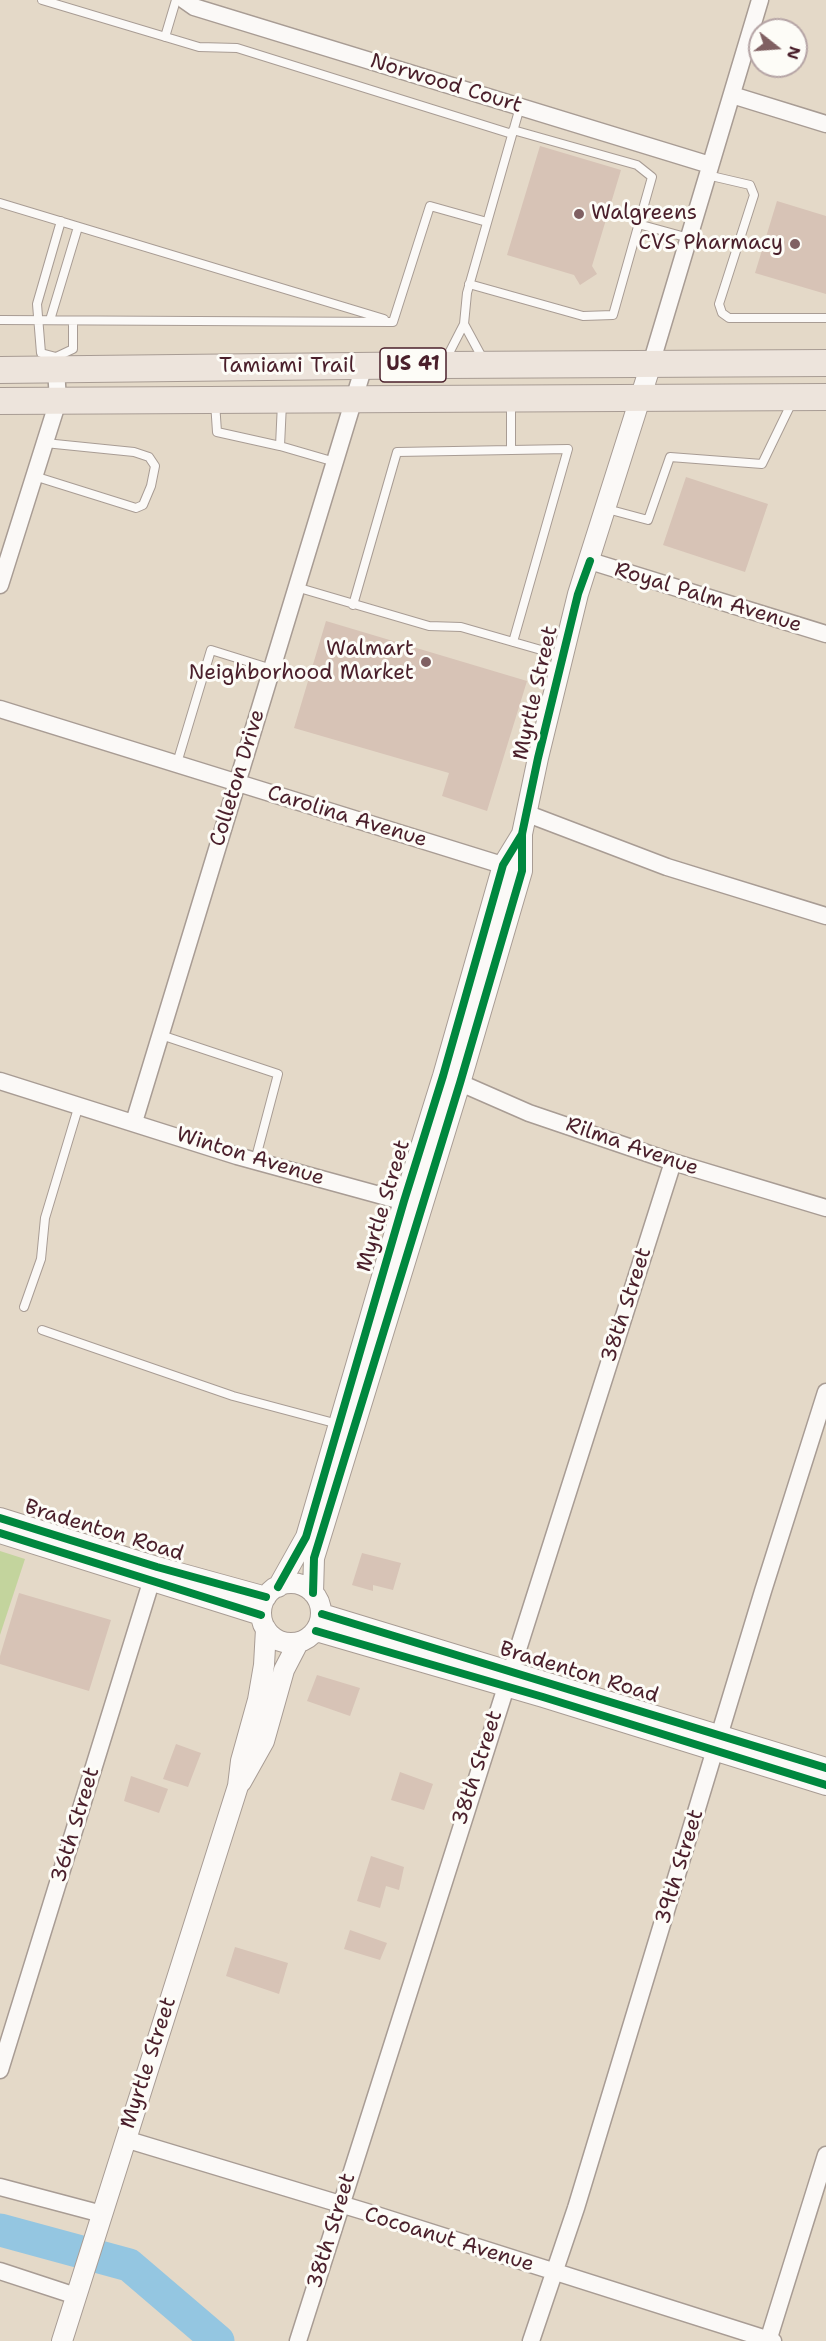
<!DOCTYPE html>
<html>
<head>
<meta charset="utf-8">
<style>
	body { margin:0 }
	#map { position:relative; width:826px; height:2341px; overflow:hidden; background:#e4d9c8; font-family:"Shantell Sans",sans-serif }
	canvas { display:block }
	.north { position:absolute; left:748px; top:18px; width:60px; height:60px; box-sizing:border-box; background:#fdfcf7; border:2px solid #b5a4a5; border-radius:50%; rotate:107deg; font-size:16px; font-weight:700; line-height:24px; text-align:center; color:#4a1f2b }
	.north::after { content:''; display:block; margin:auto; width:21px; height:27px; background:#806062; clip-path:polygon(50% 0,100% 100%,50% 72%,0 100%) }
</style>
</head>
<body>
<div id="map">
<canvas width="826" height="2341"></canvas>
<div class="north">N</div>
</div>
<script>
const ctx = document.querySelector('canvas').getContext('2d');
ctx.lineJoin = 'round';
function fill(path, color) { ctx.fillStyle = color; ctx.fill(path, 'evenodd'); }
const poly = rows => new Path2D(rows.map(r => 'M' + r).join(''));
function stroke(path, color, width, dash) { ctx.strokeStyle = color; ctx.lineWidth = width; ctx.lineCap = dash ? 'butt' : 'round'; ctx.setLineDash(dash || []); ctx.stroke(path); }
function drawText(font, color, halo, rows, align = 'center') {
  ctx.font = font + ' "Shantell Sans",sans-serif'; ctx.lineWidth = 6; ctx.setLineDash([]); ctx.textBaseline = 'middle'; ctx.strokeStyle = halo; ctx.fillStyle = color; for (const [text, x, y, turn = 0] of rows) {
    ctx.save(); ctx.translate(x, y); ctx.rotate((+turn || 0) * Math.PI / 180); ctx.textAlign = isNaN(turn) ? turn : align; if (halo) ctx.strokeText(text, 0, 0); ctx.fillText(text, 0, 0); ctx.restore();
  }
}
fill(poly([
	[0,1551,25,1559,0,1635]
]), '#c3d49d');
stroke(poly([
	[0,2230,129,2265,218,2341]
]), '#94c6e1', 33);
fill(poly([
	[540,146,621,170,592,266,597,274,580,285,574,275,507,255],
	[777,201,826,216,826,294,755,273],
	[686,477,768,504,745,572,663,545],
	[326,621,527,681,487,811,442,796,449,773,294,728],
	[362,1553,401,1563,393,1590,373,1585,373,1591,352,1585],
	[19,1593,111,1620,89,1691,0,1664,0,1656],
	[317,1675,360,1688,350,1716,307,1701],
	[176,1744,201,1753,188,1787,163,1779],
	[400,1772,433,1784,424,1810,391,1800],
	[131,1776,168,1789,159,1813,124,1801],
	[371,1856,404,1867,399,1890,386,1886,380,1908,357,1901],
	[350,1930,387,1943,380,1960,344,1949],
	[235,1947,288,1963,279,1994,226,1976]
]), '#d7c3b6');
const service = poly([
	[42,0,199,47,237,48,512,134],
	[165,37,176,0],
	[707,175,750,185,754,195,719,304,722,313,729,318,826,318],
	[0,203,384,319],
	[61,221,37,304,41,353,56,357,73,349,73,321],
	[638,224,689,238],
	[469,284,583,316,613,315,652,177,637,165,513,130],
	[0,320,393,322,430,206,487,222],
	[50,320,78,227],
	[464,324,484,361],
	[445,361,464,324,467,293,520,107],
	[215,402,217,432,280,446,282,403],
	[511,403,511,450],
	[280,446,335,462],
	[34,476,136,508,143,505,151,486,155,466,149,457,134,452,45,443],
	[607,509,648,520,670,457,762,464,793,400],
	[296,587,429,626,461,627,562,656],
	[353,605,397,452,568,449,513,642],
	[177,763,211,650,272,669],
	[161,1035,278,1074,255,1161],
	[24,1307,41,1259,45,1218,79,1105],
	[42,1330,233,1396,338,1424]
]);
const minor = poly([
	[184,0,194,7,710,165],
	[732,95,826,124],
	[651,364,760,0],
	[590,561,826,634],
	[0,585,58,401,56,368],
	[0,709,515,869],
	[528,814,667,867,826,916],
	[449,1078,529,1113,673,1162,826,1208],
	[0,1081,237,1156,416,1205],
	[134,1122,364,366],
	[0,2070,152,1579],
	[125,2139,370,2213,773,2341],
	[0,2187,102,2214],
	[0,2271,76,2296],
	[298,2341,673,1162],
	[531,2341,576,2208,763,1591,826,1392],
	[768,2341,826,2155]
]);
const tertiary = poly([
	[0,1518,157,1567,266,1597],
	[0,1533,261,1615],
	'261 1613a30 30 0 1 1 60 0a30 30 0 1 1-60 0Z',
	[278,1587,306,1537,404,1201,443,1076,503,865,522,834],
	[313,1593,314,1558,460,1083,522,871,522,834,538,758,578,594,651,364],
	[322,1614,826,1768],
	[316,1631,543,1697,826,1785],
	[241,1782,264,1741,284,1670,298,1643],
	[62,2341,238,1786,241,1761,258,1700,264,1665,266,1629]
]);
const primary = poly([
	[0,370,444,365,826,363],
	[0,401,826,397]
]);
stroke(service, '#a89c94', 10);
stroke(minor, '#a89c94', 19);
stroke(tertiary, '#a89c94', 22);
stroke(primary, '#a89c94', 28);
stroke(service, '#fbf9f7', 8);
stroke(minor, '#fbf9f7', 16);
stroke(tertiary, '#fbf9f7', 20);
stroke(primary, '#ede4dc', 26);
stroke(poly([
	[0,1518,157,1567,266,1597],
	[0,1533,261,1615],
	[278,1587,306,1537,404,1201,443,1076,503,865,522,834],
	[313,1593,314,1558,460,1083,522,871,522,834,538,758,578,594,590,561],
	[322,1614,826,1768],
	[316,1631,543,1697,826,1785]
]), '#00873e', 8);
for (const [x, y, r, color] of [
	[579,214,6,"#806062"],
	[795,244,6,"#806062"],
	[426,662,6,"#806062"]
]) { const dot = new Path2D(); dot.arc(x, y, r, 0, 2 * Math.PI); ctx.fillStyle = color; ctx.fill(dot); stroke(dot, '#fdfcf7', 2); }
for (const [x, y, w] of [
	[413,365,66]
]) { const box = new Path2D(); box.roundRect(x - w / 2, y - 17, w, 34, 4.5); ctx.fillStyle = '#fdfcf7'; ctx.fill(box); stroke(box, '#4a1f2b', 1.5); }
drawText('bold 20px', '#4a1f2b', null, [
	["US 41",413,365]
]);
drawText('21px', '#4a1f2b', '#fdfcf7', [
	["Norwood Court",446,84,17],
	["Tamiami Trail",287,367],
	["Royal Palm Avenue",708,598,17],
	["Myrtle Street",536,693,-77],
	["Colleton Drive",238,778,-73],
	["Carolina Avenue",347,817,17],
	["Rilma Avenue",632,1147,19],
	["Winton Avenue",250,1157,17],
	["Myrtle Street",384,1206,-73],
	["38th Street",627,1305,-72],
	["Bradenton Road",104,1531,17],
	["Bradenton Road",579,1673,17],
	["38th Street",478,1768,-72],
	["36th Street",76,1825,-73],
	["39th Street",680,1867,-73],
	["Myrtle Street",149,2063,-72],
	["38th Street",332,2231,-73],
	["Cocoanut Avenue",449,2240,17]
]);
drawText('21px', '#4a1f2b', '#fdfcf7', [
	["Walgreens",591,214,"left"],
	["CVS Pharmacy",783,244],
	["Walmart",414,650],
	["Neighborhood Market",414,674]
], 'right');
</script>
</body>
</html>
